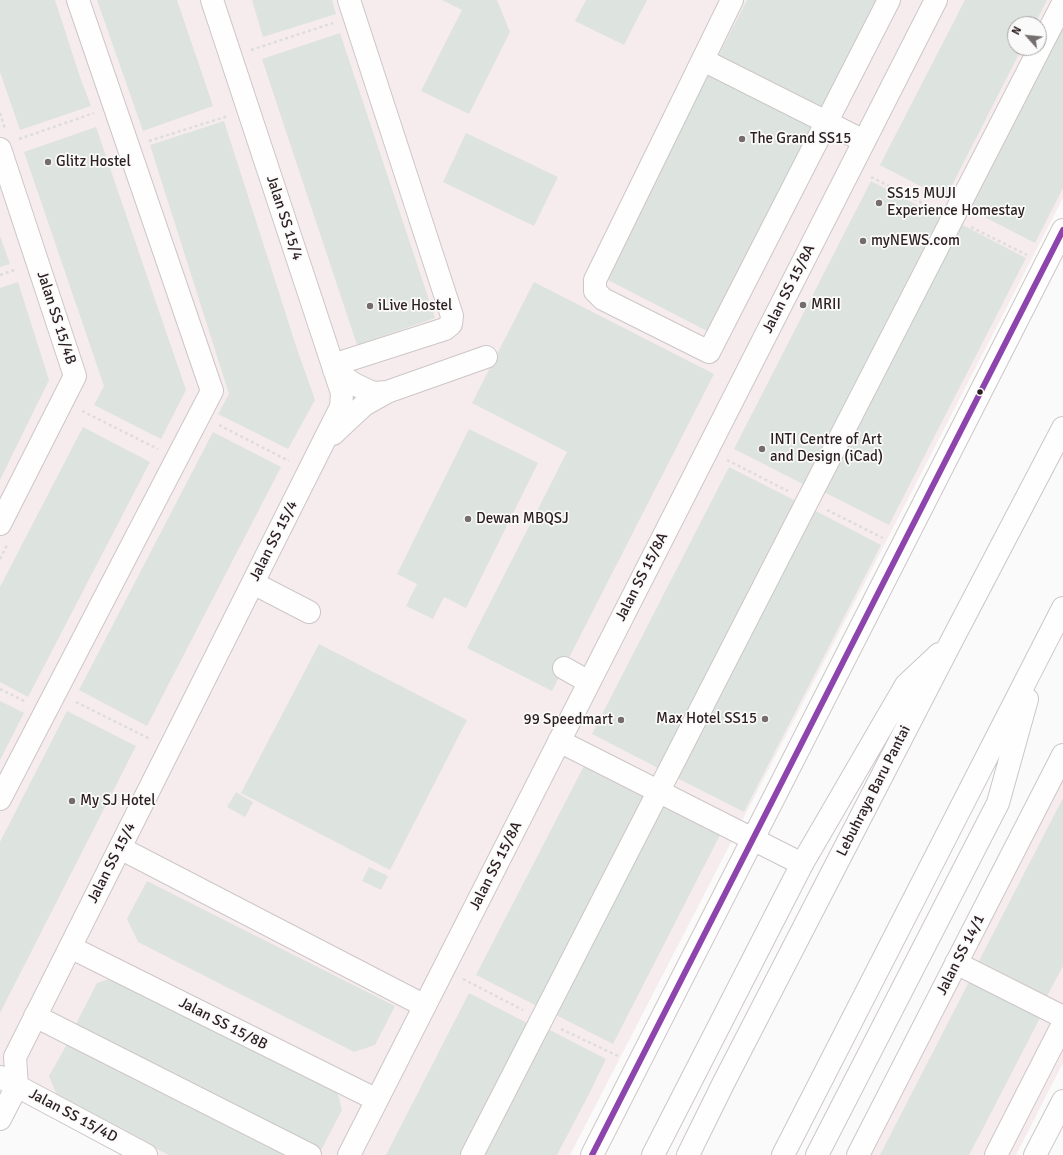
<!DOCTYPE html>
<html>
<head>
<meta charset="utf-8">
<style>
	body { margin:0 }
	#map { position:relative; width:1063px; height:1155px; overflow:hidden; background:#fafafa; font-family:Signika,sans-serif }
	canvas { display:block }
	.north { position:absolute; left:1007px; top:16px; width:40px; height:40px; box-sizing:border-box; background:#fafafa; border:1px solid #a8a2a3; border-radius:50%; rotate:297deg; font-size:11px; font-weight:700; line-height:16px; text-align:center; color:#2d1f21 }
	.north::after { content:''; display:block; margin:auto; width:14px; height:18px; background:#756c6d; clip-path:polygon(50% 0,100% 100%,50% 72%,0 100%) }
</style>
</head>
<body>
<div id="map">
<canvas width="1063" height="1155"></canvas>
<div class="north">N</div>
</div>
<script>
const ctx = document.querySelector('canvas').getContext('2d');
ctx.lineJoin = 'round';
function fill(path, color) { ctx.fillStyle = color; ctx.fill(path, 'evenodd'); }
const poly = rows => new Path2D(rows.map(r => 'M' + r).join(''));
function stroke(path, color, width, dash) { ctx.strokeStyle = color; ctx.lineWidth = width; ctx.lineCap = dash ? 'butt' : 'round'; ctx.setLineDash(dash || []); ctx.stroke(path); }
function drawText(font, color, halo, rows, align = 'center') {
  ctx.font = font + ' Signika,sans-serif'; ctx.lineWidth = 3.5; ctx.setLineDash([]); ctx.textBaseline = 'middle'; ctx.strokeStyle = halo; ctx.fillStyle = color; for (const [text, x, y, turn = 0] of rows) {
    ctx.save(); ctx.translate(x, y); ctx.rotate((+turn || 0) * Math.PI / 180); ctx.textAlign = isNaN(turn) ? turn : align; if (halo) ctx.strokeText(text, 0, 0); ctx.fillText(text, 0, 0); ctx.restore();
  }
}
fill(poly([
	[0,0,1063,0,1063,198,570,1155,129,1155,0,1091],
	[1015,24,1039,24,1039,48,1015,48],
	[1063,776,1063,1063,1016,1155,869,1155]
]), '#f7eced');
fill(poly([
	[0,0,55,0,80,77,91,106,20,130,0,72],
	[97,0,177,0,213,106,143,131],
	[252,0,332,0,336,14,263,37],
	[442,0,497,0,510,32,469,114,421,91,462,10],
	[586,0,647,0,624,45,575,21],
	[747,0,879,0,709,332,604,278],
	[965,0,1047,0,1035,24,1015,24,1015,48,1022,48,945,199,880,165],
	[1063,21,1063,188,1035,243,967,208],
	[340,33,435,318,357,345,262,59],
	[224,121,297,349,315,400,288,449,218,414,229,394,150,145],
	[96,127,186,390,161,439,94,405,104,386,24,152],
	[466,133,558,177,534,226,443,182],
	[871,181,940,217,803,484,734,449],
	[957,222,1026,258,889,525,820,490],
	[0,236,10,264,0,267],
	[18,282,49,380,0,480,0,288],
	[534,282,714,374,552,691,467,648,567,452,472,403],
	[83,427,150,462,28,697,0,682,0,587],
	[469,429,538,463,466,608,444,597,433,619,406,606,417,584,397,574],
	[213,432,281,467,147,726,79,690],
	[729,467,798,502,660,769,592,734],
	[812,509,881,545,744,812,675,777],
	[319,644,467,720,390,870,241,793],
	[0,701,24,713,0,760],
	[67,711,136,746,0,1013,0,842],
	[584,766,645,797,537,1006,476,975],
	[236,792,253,802,245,817,227,807],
	[1063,798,1063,966,1047,996,979,961],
	[659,804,720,835,613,1044,552,1013],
	[369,867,388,876,381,890,362,881],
	[147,881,395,1006,375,1045,354,1052,138,942,127,919],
	[115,977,336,1086,342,1110,320,1152,74,1028,97,983],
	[971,978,1042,1014,992,1111,969,1155,880,1155],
	[469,993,529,1024,462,1155,386,1155],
	[546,1028,606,1059,589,1094,557,1155,481,1155],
	[71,1037,302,1155,169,1155,58,1098,49,1076]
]), '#dde3df');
const minor = poly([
	[732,0,595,280,595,291,603,299,709,352,889,0],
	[703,60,864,141],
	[0,149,75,376,0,524],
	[333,365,445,329,451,324,452,316,349,0],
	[334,370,354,384,373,393,387,392],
	[333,434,364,405,387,392,486,357],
	[253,583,309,612],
	[564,668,589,682],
	[559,741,802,864],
	[0,799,212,391,78,0],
	[120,848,425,1006],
	[70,947,377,1100],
	[956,963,1063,1017],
	[35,1016,310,1155],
	[0,1077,146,1155],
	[0,1119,17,1086,15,1057,341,407,342,393,212,0],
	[349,1155,936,0],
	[472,1155,1063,3],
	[592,1155,1063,230],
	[858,1155,1063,755],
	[996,1155,1063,1024],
	[1035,1155,1063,1101]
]);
const highway = poly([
	[653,1155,802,864,906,685,939,654],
	[688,1155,724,1082,950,644,1063,428],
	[783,1155,1063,608],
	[817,1155,998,803,1027,699]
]);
stroke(minor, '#cdc6c7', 24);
stroke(highway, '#cdc6c7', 24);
stroke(poly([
	[251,50,333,23],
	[0,113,5,129],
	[19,139,94,113],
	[149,141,228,116],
	[871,177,934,209],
	[971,227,1027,255],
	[0,275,17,269],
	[82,411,158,449],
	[219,425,289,461],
	[727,460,788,491],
	[827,510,883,538],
	[0,559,7,545],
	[0,689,26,702],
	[76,702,150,739],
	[463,979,523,1010],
	[561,1029,618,1056]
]), '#ddd', 2.5, [3, 3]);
stroke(minor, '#fefefe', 22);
stroke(highway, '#fefefe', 22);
stroke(poly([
	[592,1155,1063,230]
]), '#8e44ad', 6);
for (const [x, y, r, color] of [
	[742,139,4,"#756c6d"],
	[48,162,4,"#756c6d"],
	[879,203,4,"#756c6d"],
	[863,241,4,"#756c6d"],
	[803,305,4,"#756c6d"],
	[370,306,4,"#756c6d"],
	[980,392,3.5,"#2d1f21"],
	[762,449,4,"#756c6d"],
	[468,519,4,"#756c6d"],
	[765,719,4,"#756c6d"],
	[621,720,4,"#756c6d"],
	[72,801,4,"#756c6d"]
]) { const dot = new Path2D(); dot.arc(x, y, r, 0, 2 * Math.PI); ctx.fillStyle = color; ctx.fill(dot); stroke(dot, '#fafafa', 1.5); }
drawText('15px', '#2d1f21', '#fafafa', [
	["The Grand SS15",750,139],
	["Glitz Hostel",56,162],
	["SS15 MUJI",887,194],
	["Experience Homestay",887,211],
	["myNEWS.com",871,241],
	["MRII",811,305],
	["iLive Hostel",378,306],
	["INTI Centre of Art",770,440],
	["and Design (iCad)",770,457],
	["Dewan MBQSJ",476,519],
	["Max Hotel SS15",757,719,"right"],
	["99 Speedmart",613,720,"right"],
	["My SJ Hotel",80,801]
], 'left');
drawText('15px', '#2d1f21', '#fafafa', [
	["Jalan SS 15/4",284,218,72],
	["Jalan SS 15/8A",789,289,-63],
	["Jalan SS 15/4B",56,318,72],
	["Jalan SS 15/4",274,541,-63],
	["Jalan SS 15/8A",642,577,-63],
	["Lebuhraya Baru Pantai",874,791,-63],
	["Jalan SS 15/4",112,863,-63],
	["Jalan SS 15/8A",496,866,-63],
	["Jalan SS 14/1",961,955,-63],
	["Jalan SS 15/8B",223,1024,27],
	["Jalan SS 15/4D",73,1116,28]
]);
</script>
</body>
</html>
